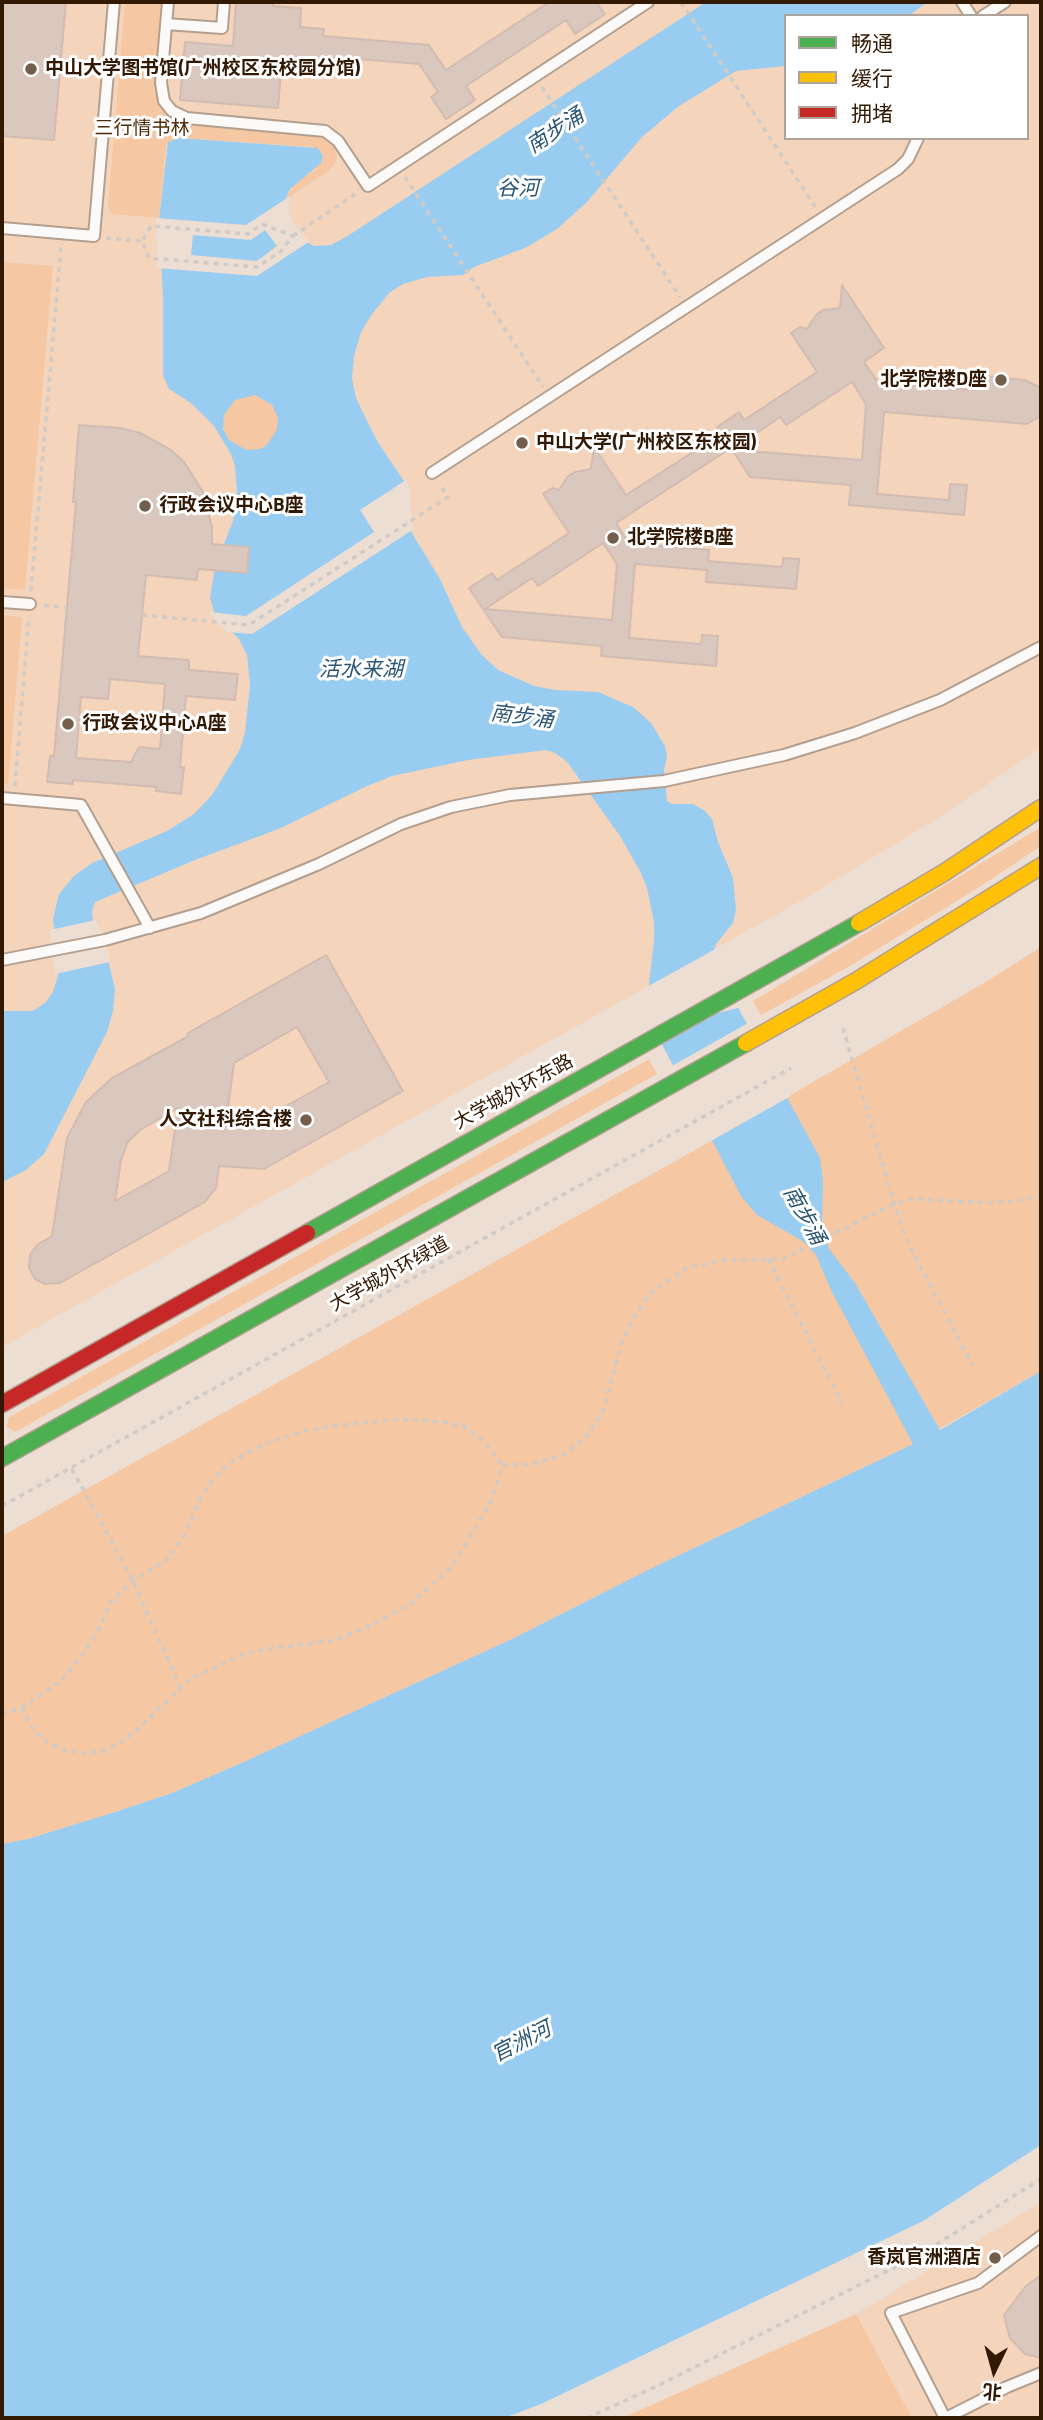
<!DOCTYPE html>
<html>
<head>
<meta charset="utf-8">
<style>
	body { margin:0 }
	#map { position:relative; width:1043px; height:2420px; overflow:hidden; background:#edded3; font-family:"Titillium Web","Noto Sans SC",sans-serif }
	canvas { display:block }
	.frame { position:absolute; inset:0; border:4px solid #321903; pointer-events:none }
	.legend { position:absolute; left:784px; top:14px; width:245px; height:126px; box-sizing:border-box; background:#fff; border:2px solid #ada39a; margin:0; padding:9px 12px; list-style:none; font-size:21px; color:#321903 }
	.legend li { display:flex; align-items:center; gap:14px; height:35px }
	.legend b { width:35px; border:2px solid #ada39a }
	.north { position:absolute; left:959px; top:2336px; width:70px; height:70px; -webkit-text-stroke:5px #fff; paint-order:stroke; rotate:185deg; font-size:19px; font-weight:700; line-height:28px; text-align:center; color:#321903 }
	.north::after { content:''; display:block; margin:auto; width:24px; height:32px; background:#321903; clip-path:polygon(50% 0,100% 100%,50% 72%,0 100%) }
</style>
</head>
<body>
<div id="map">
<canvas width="1043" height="2420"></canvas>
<div class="frame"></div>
<ul class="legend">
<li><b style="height:9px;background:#4caf50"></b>畅通</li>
<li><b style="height:9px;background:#ffc107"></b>缓行</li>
<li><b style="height:9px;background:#c62828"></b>拥堵</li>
</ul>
<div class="north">北</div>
</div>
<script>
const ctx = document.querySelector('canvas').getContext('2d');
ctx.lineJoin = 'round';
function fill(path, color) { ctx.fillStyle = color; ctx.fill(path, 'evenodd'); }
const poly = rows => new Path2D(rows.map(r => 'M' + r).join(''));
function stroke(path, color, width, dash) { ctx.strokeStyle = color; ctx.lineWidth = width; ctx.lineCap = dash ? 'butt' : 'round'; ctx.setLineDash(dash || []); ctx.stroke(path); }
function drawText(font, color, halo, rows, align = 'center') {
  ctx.font = font + ' "Titillium Web","Noto Sans SC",sans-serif'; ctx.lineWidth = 6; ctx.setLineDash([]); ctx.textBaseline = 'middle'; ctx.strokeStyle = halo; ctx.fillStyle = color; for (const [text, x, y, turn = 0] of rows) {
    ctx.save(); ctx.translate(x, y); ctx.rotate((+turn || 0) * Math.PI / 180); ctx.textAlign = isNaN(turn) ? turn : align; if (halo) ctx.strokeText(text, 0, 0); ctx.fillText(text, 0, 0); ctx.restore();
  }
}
fill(poly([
	[2,2,1041,2,1041,748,935,820,806,898,2,1347],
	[786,16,1027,16,1027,138,786,138],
	[1041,2202,1041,2418,912,2418,856,2314]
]), '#f4d5bc');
fill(poly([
	[125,2,162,2,156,87,162,108,172,118,186,124,320,135,334,145,337,158,334,165,327,172,286,199,294,184,316,169,314,147,179,138,166,145,159,218,114,214,110,211,108,206],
	[2,262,53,266,25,590,2,588],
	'223 423a28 28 0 1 1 56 0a28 28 0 1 1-56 0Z',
	[2,615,22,617,8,784,2,783],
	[1041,827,1041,846,975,890,848,967,761,1015,753,1001],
	[1041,947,1041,1371,913,1444,652,1568,514,1638,237,1765,172,1793,118,1811,28,1839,2,1844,2,1536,699,1148,989,980],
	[649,1059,657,1074,15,1432,7,1427,8,1418],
	[856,2314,912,2418,622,2418]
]), '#f5c7a2');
fill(poly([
	[706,2,928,2,908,16,786,16,786,66,736,71,679,106,642,137,587,202,557,229,525,248,474,267,463,275,427,277,403,284,390,292,372,314,361,332,354,356,352,379,356,398,368,423,379,444,406,484,409,526,413,535,440,579,462,627,481,654,498,670,534,686,555,690,598,692,633,707,651,723,665,746,667,757,664,770,667,801,672,804,693,804,705,811,712,819,718,842,733,878,736,910,733,923,716,944,714,951,716,967,820,1158,823,1181,822,1224,829,1249,855,1283,940,1430,1041,1371,1041,2145,923,2221,541,2404,504,2418,2,2418,2,1844,28,1839,118,1811,172,1793,237,1765,514,1638,652,1568,913,1444,832,1292,816,1255,804,1242,757,1215,741,1196,654,1029,648,992,654,941,654,922,647,888,640,871,620,836,568,763,555,753,546,750,468,760,392,776,367,786,281,828,195,860,95,902,92,911,93,922,106,951,115,989,113,1011,107,1032,44,1154,26,1170,2,1182,2,1011,33,1011,46,1002,53,992,59,972,53,919,59,894,74,876,92,863,167,831,194,814,212,795,222,779,240,749,245,733,250,685,247,655,239,639,215,615,210,598,215,567,233,521,237,492,235,466,231,454,214,426,191,403,169,389,163,375,163,297,159,220,168,142,179,138,318,148,323,156,321,163,290,189,286,198,285,211,301,239,314,246,331,245,346,237],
	[255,395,272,405,278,417,277,430,266,446,260,449,246,450,229,440,223,429,224,415,235,400]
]), '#98ccf0');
fill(poly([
	[290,196,289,210,293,223,304,237,310,241,257,276,157,268,156,218,246,225],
	[265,230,277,246,257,261,191,255,193,235,251,240],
	[406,480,410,489,411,517,414,529,252,634,227,632,212,617,209,612,246,616,374,532,360,510],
	[96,920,105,939,110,962,55,974,50,930],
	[719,947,717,957,719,965,742,1007,650,1030,645,1005,645,988],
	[750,1022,791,1096,709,1142,670,1067]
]), '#edded3');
const building = poly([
	[2,2,66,2,54,140,2,136,2,2],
	[236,2,273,2,273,6,301,8,300,27,324,29,323,36,429,45,446,70,549,2,596,2,605,14,575,34,566,20,466,86,475,100,446,119,431,97,438,92,419,64,321,56,321,62,282,59,278,108,180,100,185,42,233,46,236,2],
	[842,285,884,348,864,362,878,382,973,390,975,375,1025,380,1041,388,1041,416,1027,424,884,412,877,494,949,500,950,484,967,485,964,515,849,505,851,485,750,477,731,448,616,523,629,543,709,550,708,561,782,567,783,558,799,559,796,589,706,582,707,570,635,564,629,638,701,644,702,635,718,636,716,666,601,656,602,646,502,637,469,588,492,573,497,580,569,533,543,494,552,488,559,490,568,476,575,472,591,469,594,447,626,495,721,434,717,427,739,412,744,420,817,372,791,333,800,327,807,329,816,315,823,310,840,308,842,285],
	[852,382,866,404,862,460,748,451,759,443,754,435,780,417,786,425,852,382],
	[603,543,617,564,612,620,485,609,532,578,538,586,603,543],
	[79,425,120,428,140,433,171,450,184,462,203,492,212,527,212,544,249,547,247,573,198,569,197,580,146,575,138,656,189,660,189,670,238,674,235,700,186,696,180,767,184,767,181,794,156,791,156,787,73,780,73,784,47,782,50,756,54,756,76,502,73,502,79,425],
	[110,679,165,684,160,749,139,747,131,762,76,758,81,697,108,699,110,679],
	[326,955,403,1091,264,1169,219,1166,216,1188,205,1202,60,1283,45,1284,35,1279,29,1268,30,1255,37,1245,52,1236,67,1138,86,1102,112,1078,187,1037,188,1033,326,955],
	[297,1027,329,1082,252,1125,226,1122,234,1063,297,1027],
	[178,1108,169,1171,115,1201,121,1160,128,1142,140,1130,178,1108],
	[1041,2275,1041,2358,1025,2354,1010,2338,1004,2315,1026,2286,1041,2275]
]);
fill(building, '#dac7bd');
stroke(building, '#d2bcb1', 2);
const lane = poly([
	[168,2,161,83,164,101,172,111,187,118,325,131,338,141,368,186,648,2],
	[962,2,971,16],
	[983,16,1005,2],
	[166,24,222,28,224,2],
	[2,228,94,236,114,2],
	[432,473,898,169,908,159,918,138],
	[2,602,30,604],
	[2,798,81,805,150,928],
	[2,960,105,940,201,913,319,864,401,824,451,807,510,795,664,781,784,755,855,733,940,700,1041,647],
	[945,2418,891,2313,978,2283,1041,2236],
	[946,2418,1007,2387,1041,2373]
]);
const fast = poly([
	[307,1233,859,923],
	[2,1458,746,1043]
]);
const slow = poly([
	[859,923,945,872,1041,808],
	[746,1043,856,981,1041,866]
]);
const jam = poly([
	[2,1404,307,1233]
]);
stroke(lane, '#b29f8f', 14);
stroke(fast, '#b29f8f', 19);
stroke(slow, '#b29f8f', 19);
stroke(jam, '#b29f8f', 19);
stroke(poly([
	[681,2,816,208],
	[542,87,680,297],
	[405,177,543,387],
	[262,224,293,236,280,252,257,267,149,258,142,241,151,226,248,234,262,224],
	[293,236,357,193],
	[106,238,142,241],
	[31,591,61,247],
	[44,605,67,608],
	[142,615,249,625,448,497,439,483],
	[15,786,29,616],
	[843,1028,894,1204,908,1243,973,1366],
	[768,1259,842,1403],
	[503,1465,533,1464,563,1455,585,1438,602,1414,623,1338,634,1318,649,1294,685,1269,722,1260,783,1259,894,1204,912,1199,993,1203,1021,1200,1041,1194],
	[72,1469,133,1581,180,1687],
	[2,1506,791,1068],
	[21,1708,34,1731,48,1742,65,1751,85,1753,104,1751,120,1743,138,1729,191,1678,245,1654,273,1648,336,1640,371,1625,411,1604,452,1566,491,1501,503,1465],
	[2,1713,21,1708,59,1683,82,1656,99,1629,110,1603,131,1582,168,1559,184,1536,199,1502,211,1482,227,1465,246,1453,273,1441,305,1431,337,1425,402,1419,444,1422,465,1427,483,1440,503,1465],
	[587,2418,657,2386,921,2254,1041,2179]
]), '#d0cbc7', 3.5, [5, 5]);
stroke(lane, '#fcfaf8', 10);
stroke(fast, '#4caf50', 16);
stroke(slow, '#ffc107', 16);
stroke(jam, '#c62828', 16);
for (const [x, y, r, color] of [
	[31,69,7,"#735e4c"],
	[1001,380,7,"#735e4c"],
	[522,443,7,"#735e4c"],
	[145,506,7,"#735e4c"],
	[613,538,7,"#735e4c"],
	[68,724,7,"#735e4c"],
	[306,1120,7,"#735e4c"],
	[995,2258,7,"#735e4c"]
]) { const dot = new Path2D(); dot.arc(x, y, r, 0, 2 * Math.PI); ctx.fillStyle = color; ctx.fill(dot); stroke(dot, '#fff', 2.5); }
drawText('bold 19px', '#321903', '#fff', [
	["中山大学图书馆(广州校区东校园分馆)",45,69],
	["北学院楼D座",987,380,"right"],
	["中山大学(广州校区东校园)",536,443],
	["行政会议中心B座",159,506],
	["北学院楼B座",627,538],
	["行政会议中心A座",82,724],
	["人文社科综合楼",292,1120,"right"],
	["香岚官洲酒店",981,2258,"right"]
], 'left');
drawText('19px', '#4f2c0b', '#fff', [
	["三行情书林",142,129]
]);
drawText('19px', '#321903', '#fff', [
	["大学城外环东路",514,1093,-29],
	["大学城外环绿道",390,1275,-29]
]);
drawText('italic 21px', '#2b5673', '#fff', [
	["南步涌",556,132,-33],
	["谷河",518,190],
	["活水来湖",361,671],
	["南步涌",522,718,7],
	["南步涌",803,1216,61],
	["官洲河",522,2043,-27]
]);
</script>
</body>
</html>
